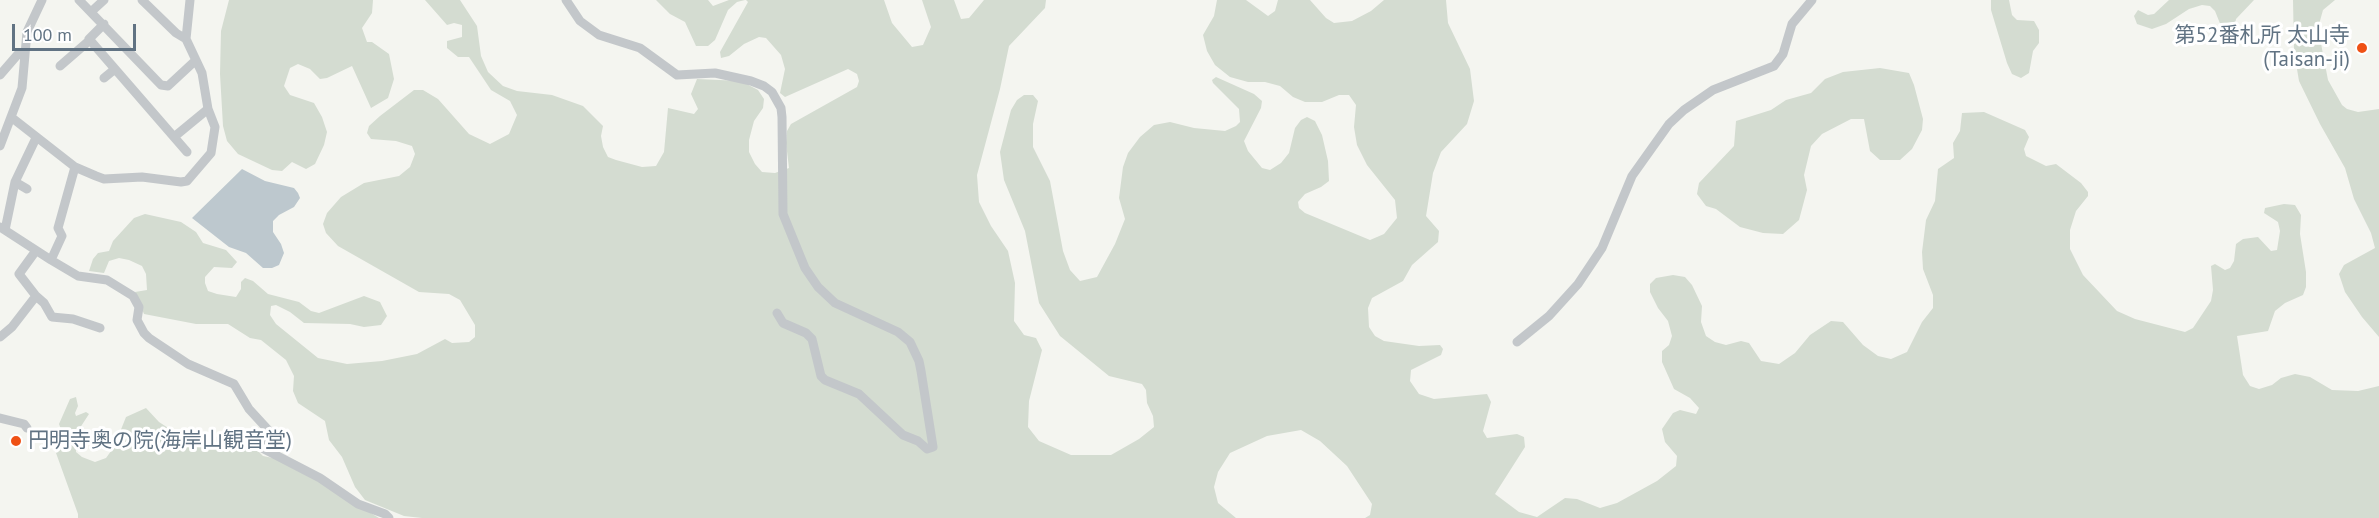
<!DOCTYPE html>
<html>
<head>
<meta charset="utf-8">
<style>
	body { margin:0 }
	#map { position:relative; width:2379px; height:518px; overflow:hidden; background:#f4f5f0; font-family:"PT Sans",sans-serif }
	canvas { display:block }
	.scale { position:absolute; left:12px; top:24px; width:124px; height:27px; box-sizing:border-box; border:3px solid #617383; border-top:0; padding-left:8px; font-size:18px; line-height:21px; white-space:nowrap; color:#617383; -webkit-text-stroke:4px #fff; paint-order:stroke }
</style>
</head>
<body>
<div id="map">
<canvas width="2379" height="518"></canvas>
<div class="scale">100 m</div>
</div>
<script>
const ctx = document.querySelector('canvas').getContext('2d');
ctx.lineJoin = 'round';
function fill(path, color) { ctx.fillStyle = color; ctx.fill(path, 'evenodd'); }
const poly = rows => new Path2D(rows.map(r => 'M' + r).join(''));
function stroke(path, color, width, dash) { ctx.strokeStyle = color; ctx.lineWidth = width; ctx.lineCap = dash ? 'butt' : 'round'; ctx.setLineDash(dash || []); ctx.stroke(path); }
function drawText(font, color, halo, rows, align = 'center') {
  ctx.font = font + ' "PT Sans","Noto Sans JP",sans-serif'; ctx.lineWidth = 6; ctx.setLineDash([]); ctx.textBaseline = 'middle'; ctx.strokeStyle = halo; ctx.fillStyle = color; for (const [text, x, y, turn = 0] of rows) {
    ctx.save(); ctx.translate(x, y); ctx.rotate((+turn || 0) * Math.PI / 180); ctx.textAlign = isNaN(turn) ? turn : align; if (halo) ctx.strokeText(text, 0, 0); ctx.fillText(text, 0, 0); ctx.restore();
  }
}
fill(poly([
	[229,0,373,0,372,13,362,28,367,42,372,42,389,54,394,79,388,98,371,108,352,66,327,78,320,79,310,69,298,64,290,68,284,86,290,95,314,103,322,117,327,132,324,145,315,164,306,169,292,162,282,171,272,170,238,154,227,141,223,126,220,74,221,31],
	[425,0,460,0,477,26,481,56,488,72,503,86,517,91,552,95,583,106,603,126,601,136,603,147,608,157,616,160,642,167,656,166,664,152,668,108,694,114,698,109,691,94,697,79,741,81,758,90,764,99,763,108,754,121,749,140,749,152,755,164,762,172,775,173,789,168,786,143,787,131,791,124,857,87,859,81,857,74,848,69,785,97,780,93,785,69,781,55,766,38,759,37,744,44,729,56,721,58,720,52,748,2,746,0,884,0,892,23,912,47,923,45,931,27,922,0,954,0,961,19,969,18,984,0,1046,0,1045,8,1009,46,1000,89,977,175,979,202,991,226,1008,251,1015,283,1014,321,1024,335,1036,338,1042,350,1029,401,1028,427,1039,441,1071,455,1111,455,1139,439,1154,427,1153,416,1147,403,1146,390,1142,384,1109,376,1060,336,1039,303,1025,231,1004,180,1000,152,1011,110,1017,100,1024,95,1033,95,1038,101,1033,124,1033,147,1050,181,1063,251,1070,270,1080,281,1097,277,1115,244,1125,219,1119,198,1123,167,1128,153,1140,137,1154,125,1170,122,1194,128,1225,131,1236,126,1240,122,1239,109,1213,83,1212,80,1216,77,1254,94,1262,101,1261,108,1244,141,1248,151,1262,168,1270,170,1281,163,1289,153,1295,128,1301,120,1307,117,1315,121,1322,135,1328,161,1329,181,1321,187,1305,194,1298,202,1299,208,1305,213,1370,240,1384,234,1397,218,1395,200,1367,165,1357,145,1354,127,1356,105,1349,95,1339,95,1322,102,1305,102,1293,97,1280,86,1265,82,1248,82,1230,77,1215,65,1207,51,1203,35,1214,16,1217,0,1246,0,1268,16,1275,11,1278,0,1310,0,1326,18,1334,23,1352,21,1371,11,1384,0,1446,0,1448,23,1470,69,1474,101,1467,124,1441,152,1433,173,1426,216,1439,231,1438,242,1412,265,1403,281,1372,298,1368,308,1369,327,1375,336,1384,341,1419,346,1440,345,1443,349,1441,355,1411,370,1410,381,1419,394,1434,399,1487,394,1491,402,1483,431,1487,438,1517,434,1524,437,1525,447,1495,494,1519,512,1537,517,1565,498,1577,499,1600,508,1617,503,1657,481,1676,466,1677,456,1665,442,1662,429,1673,413,1680,410,1696,414,1699,408,1690,398,1674,389,1662,362,1662,351,1669,345,1672,336,1668,321,1658,308,1650,292,1650,284,1656,278,1673,275,1685,277,1692,285,1702,306,1701,322,1706,336,1715,342,1726,345,1741,341,1749,343,1761,361,1779,364,1795,353,1810,335,1831,321,1843,322,1863,345,1878,356,1891,359,1907,352,1922,322,1933,308,1933,295,1923,269,1922,252,1926,220,1935,201,1938,169,1954,158,1953,143,1960,131,1962,113,1984,112,2025,130,2029,137,2024,149,2026,156,2046,166,2056,164,2081,183,2088,192,2088,196,2076,211,2070,230,2070,249,2083,275,2117,311,2135,319,2185,332,2193,328,2211,301,2213,290,2211,266,2215,264,2225,270,2230,268,2234,261,2236,244,2243,239,2258,237,2271,251,2277,250,2280,231,2278,222,2264,213,2265,208,2284,204,2295,205,2301,215,2300,234,2306,272,2306,287,2303,295,2285,303,2275,311,2268,331,2237,336,2243,375,2250,386,2259,389,2272,385,2281,378,2295,374,2310,377,2332,390,2358,391,2379,386,2379,518,1365,518,1370,515,1372,504,1347,466,1320,441,1301,430,1267,436,1230,453,1218,472,1214,487,1218,503,1236,518,422,518,404,516,365,500,355,487,342,457,329,440,325,421,298,403,293,391,294,376,286,360,261,340,250,338,228,324,196,324,144,314,135,292,147,290,146,274,142,266,129,260,119,258,109,261,104,273,89,271,93,259,98,253,109,251,113,241,134,218,145,214,181,222,196,232,203,243,226,250,237,262,232,268,214,267,205,277,205,283,208,291,217,294,236,297,241,289,241,282,245,278,253,281,268,294,299,302,311,311,319,313,364,296,380,302,387,316,381,325,364,327,350,324,304,323,290,312,276,305,271,306,270,315,276,324,318,358,347,364,382,361,417,354,445,339,452,343,469,342,475,337,475,325,460,300,449,294,419,292,338,246,326,233,323,224,327,213,341,197,364,183,399,176,410,167,415,154,412,146,396,141,371,139,367,133,369,126,380,116,414,90,423,90,438,99,469,134,490,144,509,134,517,115,510,101,491,90,469,57,458,57,447,48,447,41,462,37,462,25,454,23,447,25],
	[656,0,708,0,713,6,729,0,745,0,737,2,728,10,715,40,708,46,696,46,685,22,670,14],
	[1991,0,2009,0,2012,15,2017,20,2034,21,2039,30,2039,43,2033,51,2029,73,2021,78,2012,74,2007,63,1991,10],
	[2169,0,2254,0,2236,19,2234,29,2228,36,2225,36,2215,11,2210,6,2202,5,2189,9,2166,24,2152,29,2137,24,2134,16,2138,10,2148,15,2154,14],
	[2293,0,2335,0,2323,10,2318,28,2328,80,2342,105,2347,109,2358,112,2379,109,2379,337,2362,317,2345,292,2339,274,2344,265,2375,248,2371,233,2354,199,2345,168,2320,124,2299,81,2294,51],
	[1880,68,1909,73,1914,85,1923,119,1922,130,1912,149,1900,160,1880,160,1870,151,1864,119,1851,119,1822,134,1811,146,1804,175,1807,190,1799,220,1783,234,1763,233,1740,227,1716,209,1706,206,1697,194,1699,183,1734,146,1736,121,1771,110,1786,100,1811,93,1825,79,1843,72],
	[76,397,78,406,75,413,76,416,86,412,89,414,76,434,76,452,82,457,95,462,106,458,114,447,126,417,146,408,159,422,182,437,213,436,251,444,263,456,283,460,379,518,78,518,78,514,56,453,63,444,64,438,59,424,70,399]
]), '#d4dcd1');
fill(poly([
	[242,169,265,181,294,188,298,193,300,198,294,207,279,215,273,221,273,232,281,244,284,253,279,265,272,268,263,268,246,253,229,247,192,218]
]), '#bdc8ce');
stroke(poly([
	[79,0,161,85,168,86,196,60],
	[142,0,176,33,186,39],
	[566,0,580,21,599,35,640,48,677,75,715,73,751,81,764,86,772,92,781,108,782,117,783,214,805,268,818,287,835,303,898,332,910,342,919,361,921,371,933,447,927,449,918,441,903,435,859,394,825,380,821,376,812,339,806,333,783,323,777,313],
	[92,11,104,0],
	[104,24,89,39,187,152],
	[60,66,90,40],
	[0,75,19,53,24,52],
	[104,78,115,69],
	[11,117,75,167,96,176,104,179,142,177,181,182,187,181,211,153,215,127,208,109,202,73,186,39,190,0],
	[174,137,208,109],
	[0,146,22,88,27,32,42,0],
	[15,182,27,189],
	[0,227,51,260,62,236,58,228,75,167],
	[5,230,15,182,36,138],
	[51,260,78,276,107,280,133,296,139,307,137,320,144,333,149,338,188,364,234,384,249,409,271,433,264,449,320,478,358,504,385,514,389,518],
	[36,296,44,303,52,317,73,319,100,328],
	[0,337,12,327,36,296,19,274,35,252],
	[1517,342,1549,316,1578,284,1602,248,1632,176,1669,124,1684,110,1713,90,1774,66,1783,54,1792,24,1812,0],
	[0,418,24,424,27,428]
]), '#c3c7ca', 9);
for (const [x, y, r, color] of [
	[2362,48,6,"#ef5115"],
	[16,441,6,"#ef5115"]
]) { const dot = new Path2D(); dot.arc(x, y, r, 0, 2 * Math.PI); ctx.fillStyle = color; ctx.fill(dot); stroke(dot, '#fff', 2); }
drawText('21px', '#617383', '#fff', [
	["第52番札所 太山寺",2350,36],
	["(Taisan-ji)",2350,60],
	["円明寺奥の院(海岸山観音堂)",28,441,"left"]
], 'right');
</script>
</body>
</html>
